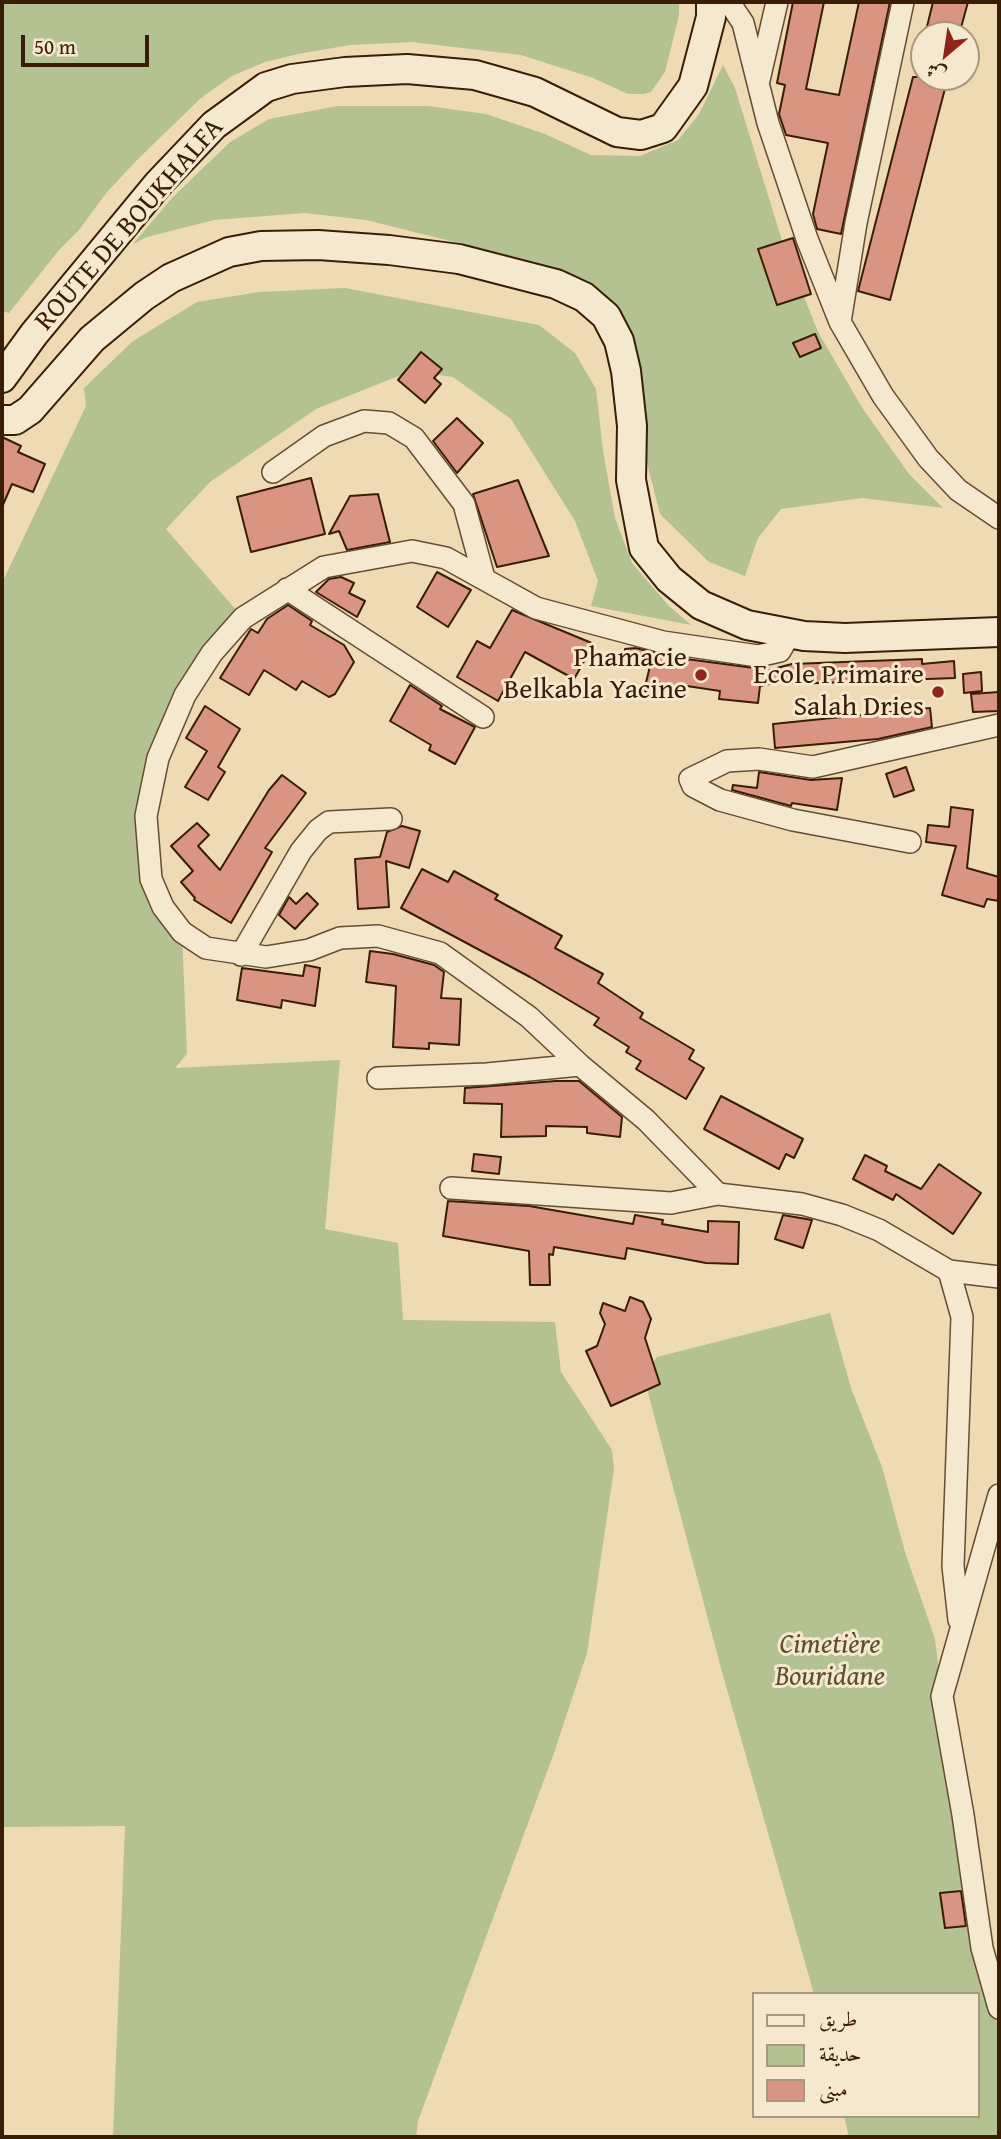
<!DOCTYPE html>
<html>
<head>
<meta charset="utf-8">
<style>
	body { margin:0 }
	#map { position:relative; width:1001px; height:2139px; overflow:hidden; background:#eedbb4; font-family:"Gentium Book Plus",Amiri,serif }
	canvas { display:block }
	.frame { position:absolute; inset:0; border:4px solid #391d06; pointer-events:none }
	.legend { position:absolute; left:752px; top:1992px; width:228px; height:126px; box-sizing:border-box; background:#f4e8ce; border:2px solid #a9977e; margin:0; padding:9px 12px; list-style:none; font-size:21px; color:#391d06 }
	.legend li { display:flex; align-items:center; gap:14px; height:35px }
	.legend b { width:35px; border:2px solid #a9977e }
	.north { position:absolute; left:910px; top:21px; width:70px; height:70px; box-sizing:border-box; background:#f4e8ce; border:2px solid #a9977e; border-radius:50%; rotate:209deg; font-size:19px; font-weight:700; line-height:28px; text-align:center; color:#391d06 }
	.north::after { content:''; display:block; margin:auto; width:24px; height:32px; background:#8f2418; clip-path:polygon(50% 0,100% 100%,50% 72%,0 100%) }
	.scale { position:absolute; left:21px; top:35px; width:128px; height:32px; box-sizing:border-box; border:4px solid #391d06; border-top:0; padding-left:9px; font-size:21px; line-height:24px; white-space:nowrap; color:#391d06; -webkit-text-stroke:5px #f4e8ce; paint-order:stroke }
</style>
</head>
<body>
<div id="map">
<canvas width="1001" height="2139"></canvas>
<div class="frame"></div>
<ul class="legend">
<li><b style="height:9px;background:#f4e8ce"></b>طريق</li>
<li><b style="height:19px;background:#b4c190"></b>حديقة</li>
<li><b style="height:19px;background:#d99582"></b>مبنى</li>
</ul>
<div class="north">ش</div>
<div class="scale">50 m</div>
</div>
<script>
const ctx = document.querySelector('canvas').getContext('2d');
ctx.lineJoin = 'round';
function fill(path, color) { ctx.fillStyle = color; ctx.fill(path, 'evenodd'); }
const poly = rows => new Path2D(rows.map(r => 'M' + r).join(''));
function stroke(path, color, width, dash) { ctx.strokeStyle = color; ctx.lineWidth = width; ctx.lineCap = dash ? 'butt' : 'round'; ctx.setLineDash(dash || []); ctx.stroke(path); }
function drawText(font, color, halo, rows, align = 'center') {
  ctx.font = font + ' "Gentium Book Plus",serif'; ctx.lineWidth = 6; ctx.setLineDash([]); ctx.textBaseline = 'middle'; ctx.strokeStyle = halo; ctx.fillStyle = color; for (const [text, x, y, turn = 0] of rows) {
    ctx.save(); ctx.translate(x, y); ctx.rotate((+turn || 0) * Math.PI / 180); ctx.textAlign = isNaN(turn) ? turn : align; if (halo) ctx.strokeText(text, 0, 0); ctx.fillText(text, 0, 0); ctx.restore();
  }
}
fill(poly([
	[2,2,679,2,679,15,665,72,651,92,644,94,628,94,593,78,521,55,412,42,350,45,298,54,265,62,232,76,201,98,138,159,107,192,79,230,59,250,9,313,2,311],
	[723,65,735,88,784,247,818,332,863,409,909,474,943,508,862,498,781,509,758,538,745,576,709,562,660,514,647,463,638,355,623,325,578,280,555,267,366,220,305,213,214,220,147,237,133,244,172,198,230,142,269,119,338,106,428,106,486,114,545,134,591,155,640,156,678,140,699,114],
	[345,288,539,325,575,353,596,389,603,451,615,518,632,563,669,606,691,625,591,606,598,581,575,521,511,419,453,377,411,371,316,409,210,482,166,529,243,618,158,758,147,849,182,932,187,1054,175,1068,340,1060,325,1229,398,1243,403,1320,555,1322,561,1372,612,1450,614,1469,587,1653,554,1753,418,2121,416,2137,113,2137,125,1826,2,1827,2,583,86,406,84,388,133,341,197,302,259,292],
	[830,1313,851,1388,882,1467,905,1552,935,1639,942,1696,999,2008,999,2137,849,2137,844,2116,978,2116,978,1994,814,1994,722,1672,646,1385,648,1370,657,1357]
]), '#b4c190');
const building = poly([
	[793,2,824,2,806,89,839,95,859,2,890,2,841,234,817,229,813,214,828,143,786,135,779,114,785,85,777,83,793,2],
	[933,2,968,2,959,35,925,35,933,2],
	[913,77,948,77,890,300,858,291,913,77],
	[793,238,811,294,777,305,758,249,793,238],
	[815,334,821,348,800,357,793,343,815,334],
	[421,352,442,369,434,378,441,384,425,403,398,380,421,352],
	[457,418,483,443,457,473,433,441,457,418],
	[2,437,21,446,18,452,45,464,33,492,12,484,2,507,2,437],
	[311,478,325,534,251,552,237,497,311,478],
	[518,480,549,556,497,567,473,494,518,480],
	[378,494,390,542,347,550,339,531,329,534,350,496,378,494],
	[437,572,471,590,448,627,417,607,437,572],
	[341,577,354,583,349,593,365,601,357,617,316,592,329,579,341,577],
	[288,605,312,621,310,625,344,645,354,662,335,694,329,697,302,681,296,690,264,670,249,695,220,678,251,629,258,633,267,619,288,605],
	[512,610,594,644,574,679,525,652,498,701,457,677,477,641,490,648,512,610],
	[635,648,686,659,762,669,761,672,792,664,922,659,922,664,954,661,955,678,793,684,793,679,760,686,758,703,719,699,720,691,680,685,677,698,644,691,650,666,627,668,625,649,635,648],
	[981,672,982,691,964,693,963,674,981,672],
	[410,685,442,706,440,709,475,727,455,764,429,750,431,745,390,721,410,685],
	[999,692,999,711,973,712,971,694,999,692],
	[205,706,240,729,218,767,225,772,208,800,185,787,207,751,186,738,205,706],
	[930,708,932,727,878,739,775,748,773,724,930,708],
	[906,767,914,790,894,797,886,774,906,767],
	[759,772,811,780,842,778,837,810,792,803,791,806,732,790,733,785,757,788,759,772],
	[282,775,306,793,265,848,272,852,231,923,194,900,195,898,181,882,193,871,171,846,197,823,209,835,198,846,220,870,269,790,282,775],
	[951,807,973,810,967,868,999,877,999,901,987,899,984,907,942,895,956,846,926,842,928,825,949,827,951,807],
	[402,826,420,831,409,868,386,861,389,907,358,909,355,859,380,857,387,832,402,826],
	[422,869,448,882,454,871,498,895,495,899,562,936,555,948,603,974,598,983,643,1013,640,1018,694,1050,689,1059,704,1068,686,1099,636,1069,641,1061,626,1052,629,1047,594,1025,599,1018,530,977,401,908,422,869],
	[307,893,318,904,295,929,279,915,289,897,296,904,307,893],
	[370,951,393,954,434,965,444,972,441,998,461,999,459,1045,429,1043,429,1049,393,1047,396,986,366,982,370,951],
	[305,965,320,968,315,1006,282,1000,281,1008,237,1000,242,968,303,976,305,965],
	[556,1081,579,1081,622,1117,620,1137,587,1133,587,1127,546,1126,546,1136,501,1137,502,1104,464,1103,465,1088,556,1081],
	[721,1096,803,1139,794,1158,786,1154,779,1169,704,1129,721,1096],
	[474,1154,501,1157,499,1174,472,1171,474,1154],
	[865,1155,887,1166,885,1171,921,1189,939,1164,981,1193,953,1234,896,1194,893,1200,853,1179,865,1155],
	[448,1201,529,1206,633,1224,635,1215,663,1220,662,1224,708,1232,708,1221,739,1222,738,1264,706,1263,627,1248,625,1259,554,1247,553,1255,549,1254,550,1285,530,1285,529,1251,443,1236,448,1201],
	[783,1215,812,1220,803,1248,775,1239,783,1215],
	[630,1297,643,1302,651,1319,645,1338,660,1384,611,1406,586,1351,597,1346,605,1324,600,1313,603,1303,625,1311,630,1297],
	[961,1891,966,1926,945,1928,940,1893,961,1891]
]);
fill(building, '#d99582');
stroke(building, '#391d06', 2);
const street = poly([
	[729,2,743,23,768,123,807,239,840,322,883,396,928,458,958,490,999,518],
	[759,80,777,2],
	[840,322,856,223,903,2],
	[273,472,324,436,364,421,389,423,414,438,464,504,484,578],
	[287,589,483,717],
	[790,634,780,651,758,656,663,642,536,608,446,558,412,551,324,567,243,618,212,653,185,695,158,758,146,816,151,879,163,907,182,932,206,948,266,957,309,950,340,938,378,936,440,953,529,1017,580,1065,646,1120,718,1194,802,1204,842,1215,879,1230,949,1271,999,1277],
	[910,842,793,820,720,800,693,786,690,779,727,761,759,759,813,767,999,725],
	[241,955,301,851,318,830,329,822,391,819],
	[378,1078,487,1074,580,1065],
	[451,1188,671,1203,718,1194],
	[949,1271,962,1317,953,1566,959,1620],
	[999,1495,942,1696,963,1815,982,1948,999,2008]
]);
const secondary = poly([
	[2,378,34,334,158,184,214,125,266,87,292,79,345,72,407,69,475,75,535,92,617,132,641,135,663,128,693,86,711,17,711,2],
	[2,420,15,420,30,410,92,339,144,296,171,278,229,252,261,246,318,245,389,250,459,259,556,284,584,297,606,316,619,341,626,371,632,426,631,480,644,548,669,579,701,605,747,625,804,636,845,638,999,632]
]);
stroke(street, '#664c32', 24);
stroke(secondary, '#391d06', 32);
stroke(street, '#f4e8ce', 21);
stroke(secondary, '#f4e8ce', 28);
for (const [x, y, r, color] of [
	[701,675,7,"#8f2418"],
	[938,692,7,"#8f2418"]
]) { const dot = new Path2D(); dot.arc(x, y, r, 0, 2 * Math.PI); ctx.fillStyle = color; ctx.fill(dot); stroke(dot, '#f4e8ce', 2.5); }
drawText('28px', '#391d06', '#f4e8ce', [
	["ROUTE DE BOUKHALFA",130,225,-49]
]);
drawText('28px', '#391d06', '#f4e8ce', [
	["Phamacie",687,659],
	["Belkabla Yacine",687,691],
	["Ecole Primaire",924,676],
	["Salah Dries",924,708]
], 'right');
drawText('italic 28px', '#5e4e2f', '#f4e8ce', [
	["Cimetière",830,1646],
	["Bouridane",830,1678]
]);
</script>
</body>
</html>
